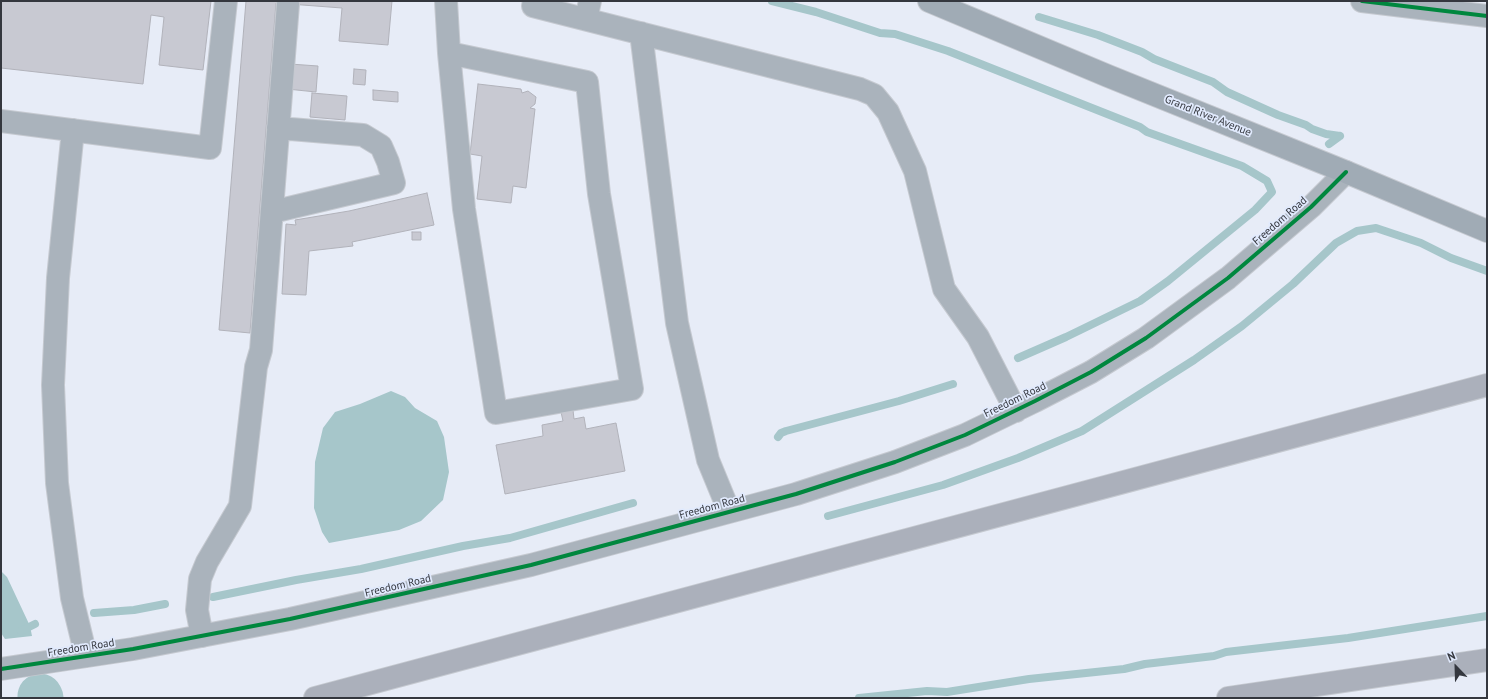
<!DOCTYPE html>
<html>
<head>
<meta charset="utf-8">
<style>
	body { margin:0 }
	#map { position:relative; width:1488px; height:699px; overflow:hidden; background:#e7ecf7; font-family:"PT Sans",sans-serif }
	canvas { display:block }
	.frame { position:absolute; inset:0; border:2px solid #34373e; pointer-events:none }
	.north { position:absolute; left:1436px; top:647px; width:40px; height:40px; -webkit-text-stroke:3px #e1eafd; paint-order:stroke; rotate:337deg; font-size:11px; font-weight:700; line-height:16px; text-align:center; color:#34373e }
	.north::after { content:''; display:block; margin:auto; width:14px; height:18px; background:#34373e; clip-path:polygon(50% 0,100% 100%,50% 72%,0 100%) }
</style>
</head>
<body>
<div id="map">
<canvas width="1488" height="699"></canvas>
<div class="frame"></div>
<div class="north">N</div>
</div>
<script>
const ctx = document.querySelector('canvas').getContext('2d');
ctx.lineJoin = 'round';
function fill(path, color) { ctx.fillStyle = color; ctx.fill(path, 'evenodd'); }
const poly = rows => new Path2D(rows.map(r => 'M' + r).join(''));
function stroke(path, color, width, dash) { ctx.strokeStyle = color; ctx.lineWidth = width; ctx.lineCap = dash ? 'butt' : 'round'; ctx.setLineDash(dash || []); ctx.stroke(path); }
function drawText(font, color, halo, rows, align = 'center') {
  ctx.font = font + ' "PT Sans",sans-serif'; ctx.lineWidth = 3.5; ctx.setLineDash([]); ctx.textBaseline = 'middle'; ctx.strokeStyle = halo; ctx.fillStyle = color; for (const [text, x, y, turn = 0] of rows) {
    ctx.save(); ctx.translate(x, y); ctx.rotate((+turn || 0) * Math.PI / 180); ctx.textAlign = isNaN(turn) ? turn : align; if (halo) ctx.strokeText(text, 0, 0); ctx.fillText(text, 0, 0); ctx.restore();
  }
}
fill(poly([
	[391,391,405,397,415,408,437,421,444,437,449,472,443,500,421,521,399,530,329,543,322,532,314,508,315,462,323,428,335,412,360,404],
	[1,571,7,577,30,626,32,636,5,639,1,633]
]), '#a6c6ca');
stroke(poly([
	[772,1,816,12,880,33,895,34,948,51,1140,127,1147,132,1242,166,1267,181,1272,192,1255,210,1168,281,1140,301,1066,337,1018,358],
	[1039,17,1098,35,1142,52,1154,59,1213,82,1227,92,1278,115,1306,125,1312,129,1326,134,1340,136],
	[1329,144,1340,136],
	[778,437,781,433,786,431,899,401,953,384],
	[828,516,943,485,1018,458,1082,431,1194,360,1242,326,1293,284,1336,243,1357,231,1376,228,1421,243,1451,258,1487,271],
	[213,597,296,580,361,569,463,546,510,538,633,503],
	[94,613,134,610,165,604],
	[21,631,35,624],
	[859,698,927,691,947,692,1029,679,1124,669,1145,664,1214,656,1226,652,1348,638,1487,616]
]), '#a6c6ca', 8);
stroke(poly([
	[40,696,41,698]
]), '#a6c6ca', 45);
const building = poly([
	[1,1,211,1,203,70,159,65,164,17,151,15,143,84,1,68,1,1],
	[246,1,392,1,388,45,339,41,342,8,276,3,250,333,219,330,246,1],
	[290,64,318,66,316,92,287,89,290,64],
	[354,69,366,70,365,85,353,84,354,69],
	[478,84,521,89,522,93,528,91,536,97,535,104,530,108,535,109,526,188,513,186,511,203,477,199,482,156,470,154,478,84],
	[373,90,398,92,398,102,373,100,373,90],
	[312,93,347,96,345,120,310,117,312,93],
	[427,193,434,225,352,242,353,246,309,251,306,295,282,294,286,224,296,225,295,220,349,211,427,193],
	[412,232,421,232,421,240,412,240,412,232],
	[573,410,574,419,584,417,586,429,616,423,625,471,505,494,496,445,543,436,542,425,563,421,561,412,573,410]
]);
fill(building, '#c8c9d2');
stroke(building, '#b1b2ba', 1);
const minor = poly([
	[446,1,449,53,464,209,496,413,632,389,599,194,587,82,449,53],
	[534,1,533,6,860,89,874,95,888,112,915,171,944,289,978,337,1016,411],
	[1362,1,1487,16],
	[586,19,590,1],
	[641,33,677,323,708,460,729,511],
	[1,121,210,148,226,1],
	[73,130,58,278,53,385,57,483,72,598,86,656],
	[272,212,394,183,388,162,381,146,363,135,278,128],
	[202,636,197,610,200,579,207,562,240,506,256,367,261,350,288,4],
	[1,669,133,649,290,619,531,565,796,494,895,462,965,435,1035,401,1091,372,1146,338,1228,278,1311,207,1346,172]
]);
const major = poly([
	[929,1,1108,76,1346,172,1487,231]
]);
const highway = poly([
	[315,698,1487,385],
	[1228,698,1487,660]
]);
stroke(minor, '#c5c9d0', 24);
stroke(major, '#c5c9d0', 24);
stroke(highway, '#c5c9d0', 24);
stroke(minor, '#aab3bc', 22);
stroke(major, '#a0abb5', 22);
stroke(highway, '#abb0bb', 22);
stroke(poly([
	[1362,1,1487,16],
	[1,669,133,649,290,619,531,565,796,494,895,462,965,435,1035,401,1091,372,1146,338,1228,278,1311,207,1346,172]
]), '#00873e', 4);
drawText('11px', '#34373e', '#e1eafd', [
	["Grand River Avenue",1208,116,22],
	["Freedom Road",1280,221,-41],
	["Freedom Road",1015,400,-26],
	["Freedom Road",712,507,-15],
	["Freedom Road",398,586,-13],
	["Freedom Road",81,648,-9]
]);
</script>
</body>
</html>
